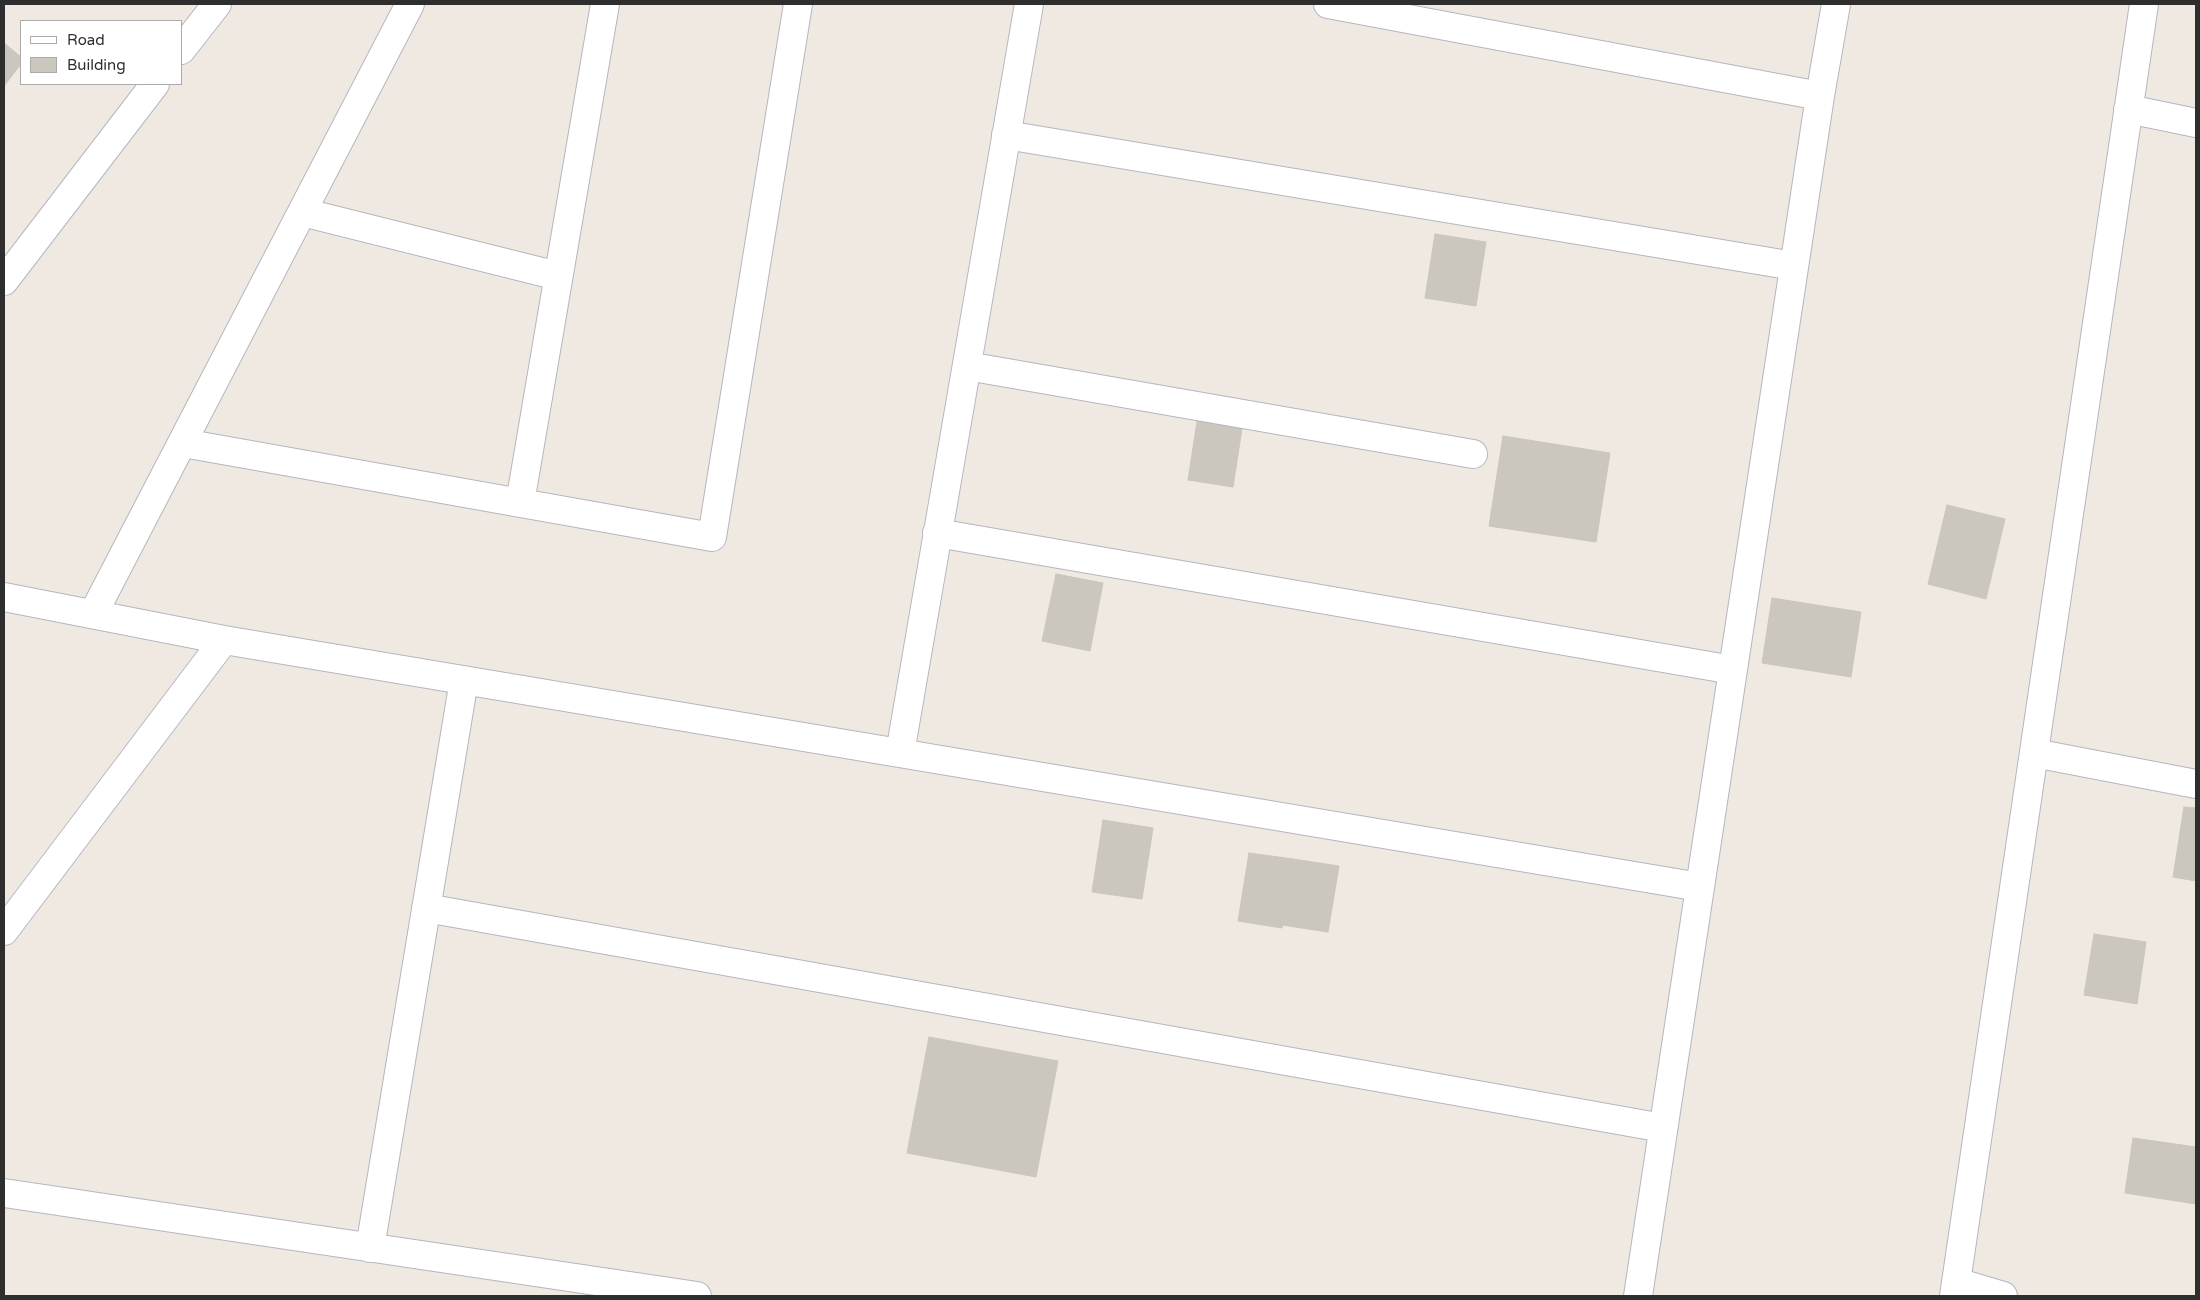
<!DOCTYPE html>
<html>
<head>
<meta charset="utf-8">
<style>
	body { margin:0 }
	#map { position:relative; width:2200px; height:1300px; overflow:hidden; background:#efe9e1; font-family:"Varela Round",sans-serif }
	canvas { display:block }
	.frame { position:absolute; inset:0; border:5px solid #2e2e2e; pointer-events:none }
	.legend { position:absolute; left:20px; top:20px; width:162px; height:65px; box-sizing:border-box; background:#fff; border:1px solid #ababab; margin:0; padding:6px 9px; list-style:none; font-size:15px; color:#2e2e2e }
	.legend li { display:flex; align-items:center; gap:10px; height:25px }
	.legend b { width:25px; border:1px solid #ababab }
</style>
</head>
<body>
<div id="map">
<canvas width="2200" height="1300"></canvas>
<div class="frame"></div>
<ul class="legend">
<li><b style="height:6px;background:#fff"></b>Road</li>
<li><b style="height:14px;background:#cbc7bf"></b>Building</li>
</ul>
</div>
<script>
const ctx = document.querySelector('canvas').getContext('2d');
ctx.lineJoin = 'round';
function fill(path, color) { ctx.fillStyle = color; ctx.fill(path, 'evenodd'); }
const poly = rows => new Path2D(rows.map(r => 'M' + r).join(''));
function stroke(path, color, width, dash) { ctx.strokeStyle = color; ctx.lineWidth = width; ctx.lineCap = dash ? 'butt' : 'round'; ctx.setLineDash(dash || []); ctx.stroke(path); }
const building = poly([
	[4,43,21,57,21,64,4,86,4,43],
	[1435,234,1486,242,1476,306,1425,298,1435,234],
	[1198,415,1243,422,1233,487,1188,480,1198,415],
	[1503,436,1610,453,1596,542,1489,526,1503,436],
	[1947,505,2005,519,1986,599,1928,584,1947,505],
	[1056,574,1103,583,1090,651,1042,641,1056,574],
	[1772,598,1861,612,1851,677,1762,663,1772,598],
	[2184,807,2196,808,2196,881,2173,877,2184,807],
	[1103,820,1153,828,1142,899,1092,892,1103,820],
	[1249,853,1293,859,1282,928,1238,921,1249,853],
	[1293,859,1339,866,1328,932,1282,925,1293,859],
	[2094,934,2146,942,2137,1004,2084,995,2094,934],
	[929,1037,1058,1061,1036,1177,907,1153,929,1037],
	[2133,1138,2196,1147,2196,1204,2125,1193,2133,1138]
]);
fill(building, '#cbc7bf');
stroke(building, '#cbc5ba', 1);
const minor = poly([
	[1328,4,1820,96],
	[181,50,217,4],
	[2128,109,2196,123],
	[1006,135,1794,266],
	[302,212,558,276],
	[4,281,155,84],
	[967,366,1473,454],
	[183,443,712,537,798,4],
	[520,503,605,4],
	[937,533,1733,670],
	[4,597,224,640,1700,887],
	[93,614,410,4],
	[900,753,1029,4],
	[2034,753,2196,784],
	[426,908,1663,1128],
	[4,931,224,640],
	[4,1193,697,1296],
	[370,1248,464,680],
	[1956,1282,2003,1296],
	[1638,1296,1820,96,1836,4],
	[1954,1296,2144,4]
]);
stroke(minor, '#b4b7c1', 30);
stroke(minor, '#fff', 28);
</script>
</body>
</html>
